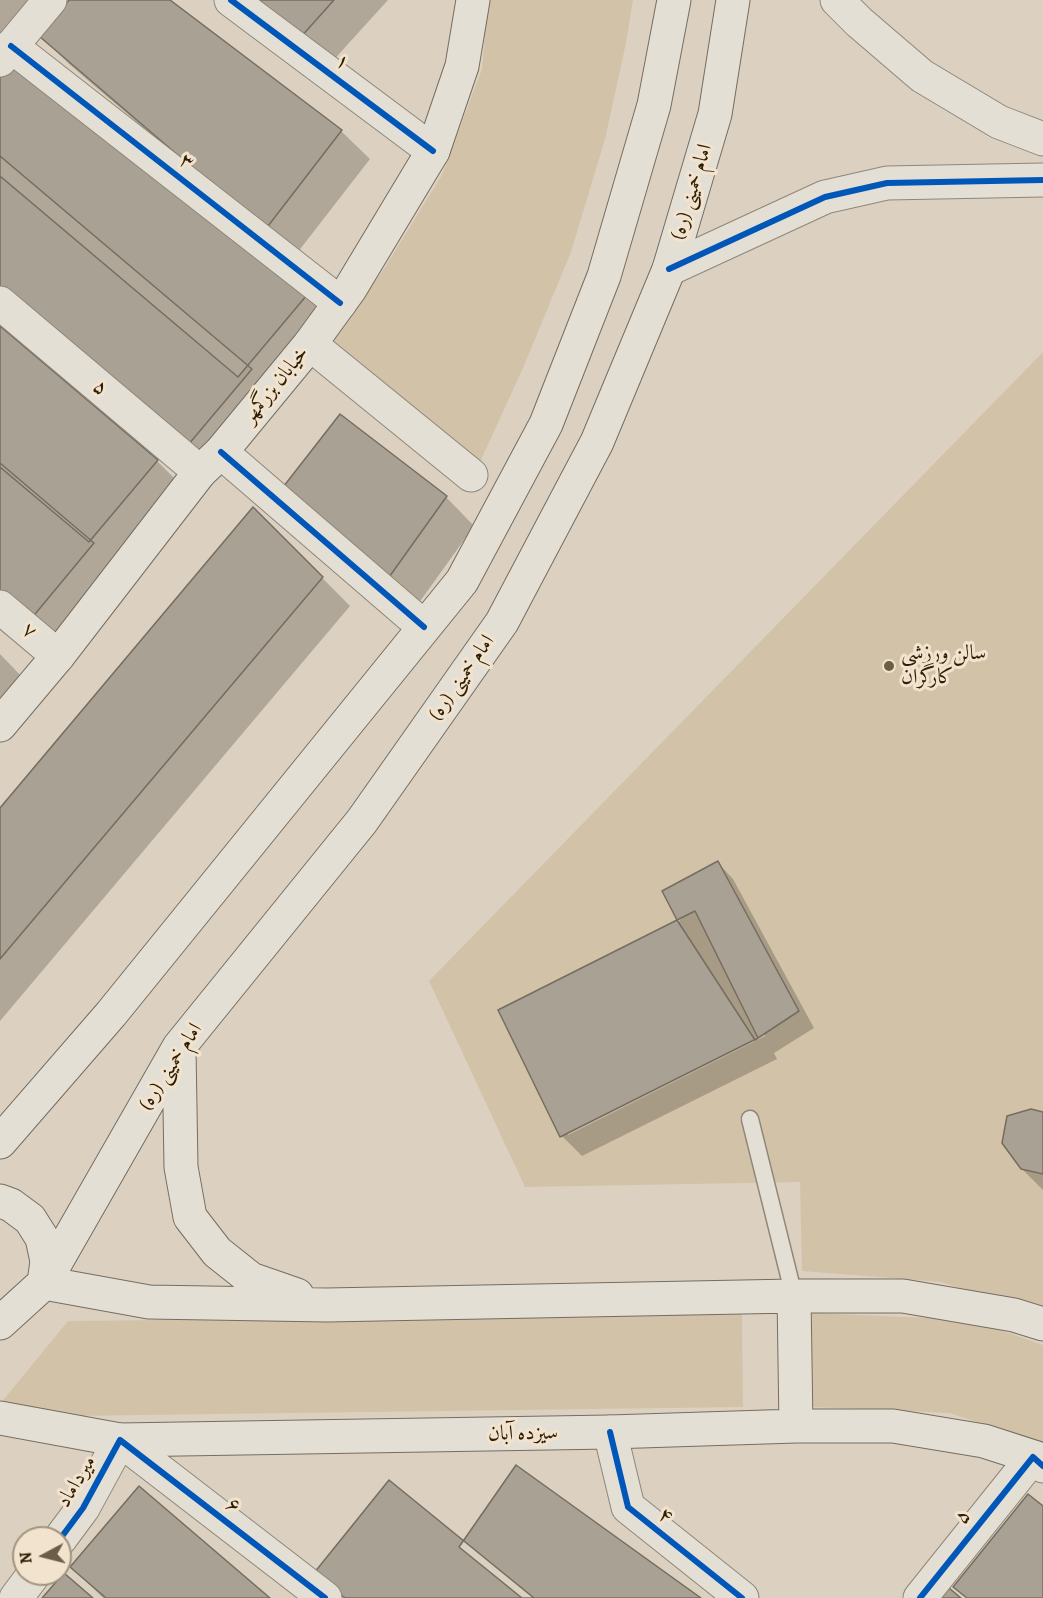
<!DOCTYPE html>
<html>
<head>
<meta charset="utf-8">
<style>
	body { margin:0 }
	#map { position:relative; width:1043px; height:1598px; overflow:hidden; background:#dcd1c0; font-family:Alegreya,serif }
	canvas { display:block }
	.north { position:absolute; left:12px; top:1526px; width:60px; height:60px; box-sizing:border-box; background:#f1e3ce; border:2px solid #a3947d; border-radius:50%; rotate:263deg; font-size:16px; font-weight:700; line-height:24px; text-align:center; color:#2f1e04 }
	.north::after { content:''; display:block; margin:auto; width:21px; height:27px; background:#6c5d46; clip-path:polygon(50% 0,100% 100%,50% 72%,0 100%) }
</style>
</head>
<body>
<div id="map">
<canvas width="1043" height="1598"></canvas>
<div class="north">N</div>
</div>
<script>
const ctx = document.querySelector('canvas').getContext('2d');
ctx.lineJoin = 'round';
function fill(path, color) { ctx.fillStyle = color; ctx.fill(path, 'evenodd'); }
const poly = rows => new Path2D(rows.map(r => 'M' + r).join(''));
function stroke(path, color, width, dash) { ctx.strokeStyle = color; ctx.lineWidth = width; ctx.lineCap = dash ? 'butt' : 'round'; ctx.setLineDash(dash || []); ctx.stroke(path); }
function drawText(font, color, halo, rows, align = 'center') {
  ctx.font = font + ' Alegreya,Amiri,serif'; ctx.lineWidth = 6; ctx.setLineDash([]); ctx.textBaseline = 'middle'; ctx.strokeStyle = halo; ctx.fillStyle = color; for (const [text, x, y, turn = 0] of rows) {
    ctx.save(); ctx.translate(x, y); ctx.rotate((+turn || 0) * Math.PI / 180); ctx.textAlign = isNaN(turn) ? turn : align; if (halo) ctx.strokeText(text, 0, 0); ctx.fillText(text, 0, 0); ctx.restore();
  }
}
fill(poly([
	[488,0,633,0,626,43,605,139,571,252,523,368,480,462,330,343,384,269,442,175,482,69],
	[1043,352,1043,1315,941,1282,802,1271,800,1182,525,1187,429,981],
	[812,1313,929,1318,997,1329,1043,1345,1043,1445,950,1413,811,1407],
	[742,1314,743,1407,69,1416,0,1404,68,1321]
]), '#d2c2a8');
fill(poly([
	[0,0,60,0,18,52,306,296,334,324,212,478,0,299],
	[71,0,168,0,341,131,370,159,294,257,69,64,41,36],
	[247,0,388,0,329,65],
	[0,328,157,461,185,489,55,652,0,606],
	[340,416,446,497,474,526,416,607,310,519],
	[254,509,350,606,0,1021,0,811],
	[0,654,24,679,0,708],
	[718,863,733,879,814,1028,774,1053,777,1059,582,1156,562,1136,680,920],
	[764,1034,765,1036,568,1135,568,1131],
	[1043,1113,1043,1190,1022,1169],
	[72,1567,267,1598,103,1598]
]), '#0003');
const building = poly([
	[69,0,170,0,342,130,265,230,39,36,69,0],
	[252,0,334,0,300,38,252,0],
	[20,52,307,295,238,377,0,176,0,75,20,52],
	[0,156,252,369,183,451,0,297,0,156],
	[0,326,158,460,89,542,0,467,0,326],
	[340,414,447,496,387,580,280,491,340,414],
	[0,463,94,543,26,625,0,604,0,463],
	[253,507,323,577,0,959,0,808,253,507],
	[718,861,799,1011,755,1040,677,920,662,891,718,861],
	[695,911,758,1038,560,1137,498,1010,695,911],
	[1031,1109,1043,1112,1043,1174,1021,1169,1002,1143,1007,1116,1031,1109],
	[516,1465,701,1598,522,1598,459,1547,516,1465],
	[389,1480,534,1598,345,1598,314,1573,389,1480],
	[139,1486,270,1598,106,1598,70,1567,139,1486],
	[1028,1494,1043,1506,1043,1598,967,1598,953,1587,1028,1494],
	[64,1573,93,1598,42,1598,64,1573],
	[949,1588,961,1598,941,1598,949,1588]
]);
fill(building, '#a9a193');
stroke(building, '#756d60', 1.5);
const lane = poly([
	[750,1119,794,1296]
]);
const street = poly([
	[231,0,433,151],
	[837,0,859,22,922,76,999,122,1043,139],
	[11,46,340,303],
	[0,60,50,0],
	[669,269,825,197,887,183,1043,180],
	[0,303,200,472],
	[310,344,471,475],
	[221,452,424,627],
	[0,607,58,656],
	[610,1432,628,1507,742,1598],
	[60,1539,83,1508,120,1440,325,1598],
	[16,1598,34,1574],
	[920,1598,1033,1457,1043,1466]
]);
const secondary = poly([
	[733,0,715,114,669,269,597,442,502,622,362,821,179,1047,44,1283,149,1302,327,1305,794,1296,903,1296,1014,1315,1043,1324],
	[0,725,58,656,200,472,221,452,310,344,350,289,433,151,462,66,473,0],
	[179,1049,181,1167,190,1217,217,1252,251,1279,297,1295],
	[0,1142,111,1014,462,581,546,424,604,276,654,105,674,0],
	[0,1201,11,1205,30,1219,42,1238,47,1261,44,1283,0,1323],
	[794,1296,796,1426],
	[0,1418,120,1440,610,1432,796,1426,893,1426,984,1441,1043,1460]
]);
stroke(lane, '#8e8679', 19);
stroke(street, '#8e8679', 35);
stroke(secondary, '#756d60', 35);
stroke(lane, '#e4dfd5', 16);
stroke(street, '#e4dfd5', 33);
stroke(secondary, '#e4dfd5', 33);
stroke(poly([
	[231,0,433,151],
	[11,46,340,303],
	[669,269,825,197,887,183,1043,180],
	[221,452,424,627],
	[610,1432,628,1507,742,1598],
	[60,1539,83,1508,120,1440,325,1598],
	[920,1598,1033,1457,1043,1466]
]), '#0057b8', 6);
for (const [x, y, r, color] of [
	[889,666,6,"#6c5d46"]
]) { const dot = new Path2D(); dot.arc(x, y, r, 0, 2 * Math.PI); ctx.fillStyle = color; ctx.fill(dot); stroke(dot, '#f1e3ce', 2); }
drawText('21px', '#2f1e04', '#f1e3ce', [
	["۱",342,62,37],
	["۳",186,162,38],
	["امام خمینی (ره)",692,192,-73],
	["خیابان بزرگمهر",276,385,-51],
	["۵",100,388,40],
	["۷",29,631,40],
	["امام خمینی (ره)",462,678,-55],
	["امام خمینی (ره)",171,1067,-57],
	["سیزده آبان",523,1434,-1],
	["میرداماد",77,1482,-59],
	["۶",233,1506,38],
	["۴",665,1516,39],
	["۵",963,1517,-51]
]);
drawText('21px', '#2f1e04', '#f1e3ce', [
	["سالن ورزشی",901,654],
	["کارگران",901,678]
], 'left');
</script>
</body>
</html>
